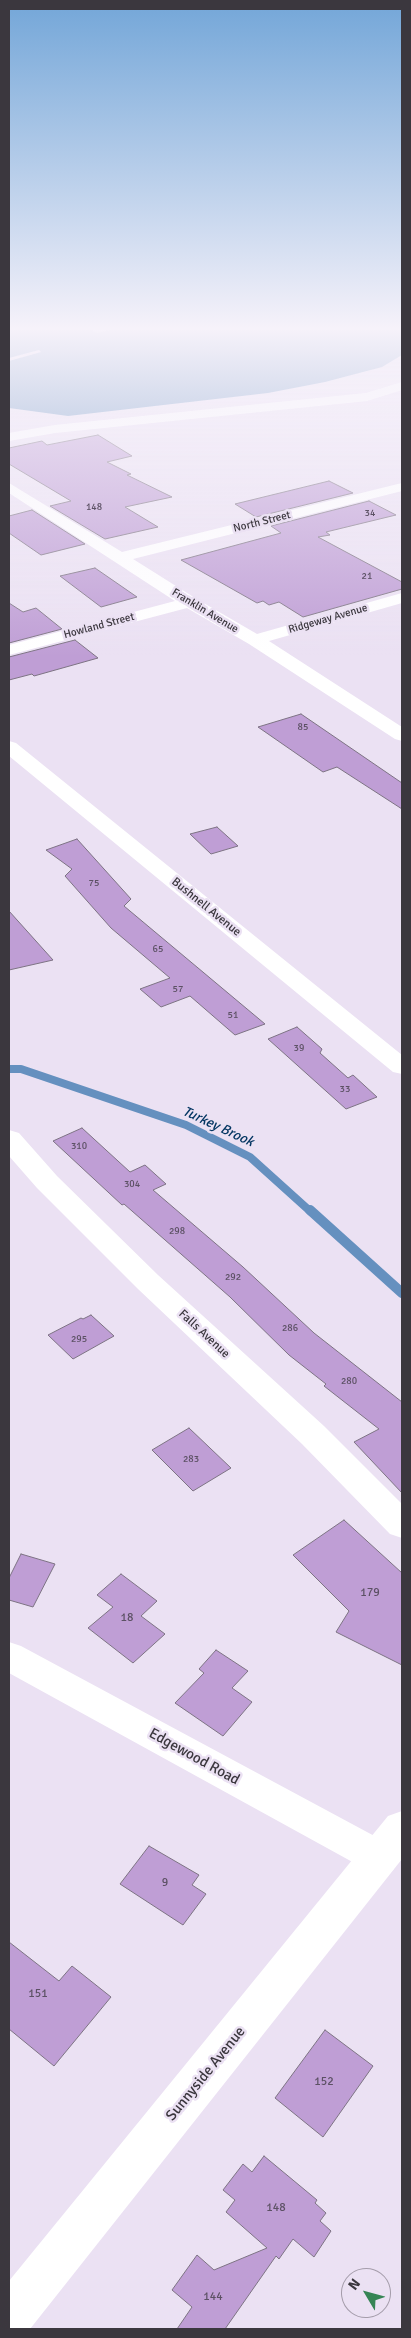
<!DOCTYPE html>
<html>
<head>
<meta charset="utf-8">
<style>
	body { margin:0 }
	#map { position:relative; width:411px; height:2338px; overflow:hidden; background:#ebe1f3; font-family:Signika,sans-serif }
	canvas { display:block }
	.frame { position:absolute; inset:0; border:10px solid #3b373e; pointer-events:none }
	.north { position:absolute; left:341px; top:2268px; width:50px; height:50px; box-sizing:border-box; background:#ebe1f3; border:1px solid #a59dab; border-radius:50%; rotate:307deg; font-size:14px; font-weight:700; line-height:20px; text-align:center; color:#3b373e }
	.north::after { content:''; display:block; margin:auto; width:18px; height:22px; background:#368555; clip-path:polygon(50% 0,100% 100%,50% 72%,0 100%) }
</style>
</head>
<body>
<div id="map">
<canvas width="411" height="2338"></canvas>
<div class="frame"></div>
<div class="north">N</div>
</div>
<script>
const ctx = document.querySelector('canvas').getContext('2d');
ctx.lineJoin = 'round';
function fill(path, color) { ctx.fillStyle = color; ctx.fill(path, 'evenodd'); }
const poly = rows => new Path2D(rows.map(r => 'M' + r).join(''));
function stroke(path, color, width, dash) { ctx.strokeStyle = color; ctx.lineWidth = width; ctx.lineCap = dash ? 'butt' : 'round'; ctx.setLineDash(dash || []); ctx.stroke(path); }
function drawText(font, color, halo, rows, align = 'center') {
  ctx.font = font + ' Signika,sans-serif'; ctx.lineWidth = 5; ctx.setLineDash([]); ctx.textBaseline = 'middle'; ctx.strokeStyle = halo; ctx.fillStyle = color; for (const [text, x, y, turn = 0] of rows) {
    ctx.save(); ctx.translate(x, y); ctx.rotate((+turn || 0) * Math.PI / 180); ctx.textAlign = isNaN(turn) ? turn : align; if (halo) ctx.strokeText(text, 0, 0); ctx.fillText(text, 0, 0); ctx.restore();
  }
}
fill(poly([
	[9,330,91,330,97,333,110,330,402,330,402,355,382,367,325,382,268,393,68,416,9,408,9,361,41,352,39,350,9,358]
]), '#6590bf');
stroke(poly([
	[9,1069,21,1069,186,1125,250,1157,311,1212]
]), '#6590bf', 8);
stroke(poly([
	[310,1210,402,1293]
]), '#6590bf', 10);
const building = poly([
	[98,435,132,456,107,462,131,474,127,475,172,497,125,507,158,527,105,539,50,506,71,501,9,464,9,448,42,441,47,445,98,435],
	[329,481,353,493,256,517,235,504,329,481],
	[369,501,396,515,326,532,330,535,318,537,402,582,402,589,303,617,279,602,269,605,263,601,257,603,181,560,281,533,271,526,369,501],
	[32,510,85,544,41,555,9,533,9,516,32,510],
	[95,568,137,597,101,607,60,576,95,568],
	[9,603,23,612,36,608,62,629,9,643,9,603],
	[75,640,98,658,34,676,32,674,9,680,9,657,75,640],
	[301,714,402,783,402,809,337,767,323,772,258,727,301,714],
	[217,827,238,846,211,854,190,834,217,827],
	[77,839,131,899,124,906,265,1024,235,1035,190,996,161,1007,140,989,170,978,111,928,65,876,72,869,46,850,77,839],
	[9,911,53,960,9,970,9,911],
	[297,1027,322,1049,320,1053,348,1078,353,1075,377,1097,346,1109,268,1039,297,1027],
	[82,1128,130,1172,145,1165,166,1184,153,1190,243,1267,314,1333,402,1402,402,1493,354,1442,379,1429,324,1386,326,1384,289,1355,230,1297,124,1204,122,1205,53,1141,82,1128],
	[91,1315,114,1336,73,1359,48,1335,81,1318,83,1319,91,1315],
	[189,1428,231,1468,193,1491,152,1450,189,1428],
	[344,1520,402,1573,402,1665,336,1632,349,1611,293,1555,344,1520],
	[21,1554,55,1564,33,1607,9,1600,9,1578,21,1554],
	[121,1574,157,1601,141,1616,165,1634,133,1663,88,1628,113,1607,97,1595,121,1574],
	[216,1650,248,1671,232,1688,252,1702,223,1736,175,1703,204,1673,199,1669,216,1650],
	[149,1846,199,1875,192,1885,206,1894,183,1925,120,1884,149,1846],
	[9,1942,59,1981,72,1966,111,1997,54,2066,9,2029,9,1942],
	[325,2030,373,2066,323,2137,275,2098,325,2030],
	[264,2156,317,2200,315,2203,326,2213,320,2221,331,2231,314,2257,293,2239,279,2259,276,2256,225,2329,177,2329,192,2307,172,2290,197,2255,214,2270,267,2248,226,2212,235,2200,223,2190,243,2164,252,2172,264,2156]
]);
fill(building, '#bf9ed5');
stroke(building, '#7d7383', 1);
fill(poly([
	[402,382,402,390,367,401,55,433,9,441,9,433,55,425,366,393,402,382],
	[9,483,122,552,402,483,402,491,133,559,195,598,257,634,402,593,402,603,269,641,402,727,402,741,395,739,249,644,187,608,9,655,9,645,175,601,9,493,9,483],
	[9,741,16,743,402,1055,402,1074,393,1072,9,756,9,741],
	[9,1642,21,1646,393,1846,399,1858,393,1870,380,1876,367,1870,9,1673,9,1642]
]), '#fff');
fill(poly([
	[402,1811,402,1859,30,2329,9,2329,9,2281,388,1816,402,1811]
]), '#fff');
fill(poly([
	[9,1130,19,1133,57,1176,158,1275,324,1426,402,1504,402,1538,390,1534,302,1444,138,1289,37,1188,9,1156,9,1130]
]), '#fff');
const sky = ctx.createLinearGradient(0, 0, 0, 657);
sky.addColorStop(0, '#73a6d8');
sky.addColorStop(0.5, '#f6f2fa');
sky.addColorStop(1, '#f6f2fa00');
ctx.fillStyle = sky;
ctx.fillRect(0, 0, 411, 657);
drawText('10px', '#5c5164', null, [
	["148",94,507],
	["34",370,513],
	["21",367,576],
	["85",303,727],
	["75",94,883],
	["65",158,949],
	["57",178,989],
	["51",233,1015],
	["39",299,1048],
	["33",345,1089],
	["310",79,1146],
	["304",132,1184],
	["298",177,1231],
	["292",233,1277],
	["286",290,1328],
	["295",79,1339],
	["280",349,1381],
	["283",191,1459]
]);
drawText('11px', '#3b373e', '#ebe1f3', [
	["North Street",262,522,-14],
	["Franklin Avenue",205,611,31],
	["Ridgeway Avenue",328,619,-16],
	["Howland Street",99,626,-15]
]);
drawText('12px', '#3b373e', '#ebe1f3', [
	["Bushnell Avenue",206,907,39],
	["Falls Avenue",204,1334,43]
]);
drawText('12px', '#5c5164', null, [
	["179",370,1593],
	["18",127,1618],
	["9",165,1883],
	["151",38,1994],
	["152",324,2082],
	["148",276,2208],
	["144",213,2297]
]);
drawText('italic 14px', '#043662', '#ebe1f3', [
	["Turkey Brook",218,1127,25]
]);
drawText('15px', '#3b373e', '#ebe1f3', [
	["Edgewood Road",194,1757,29],
	["Sunnyside Avenue",206,2074,-51]
]);
</script>
</body>
</html>
